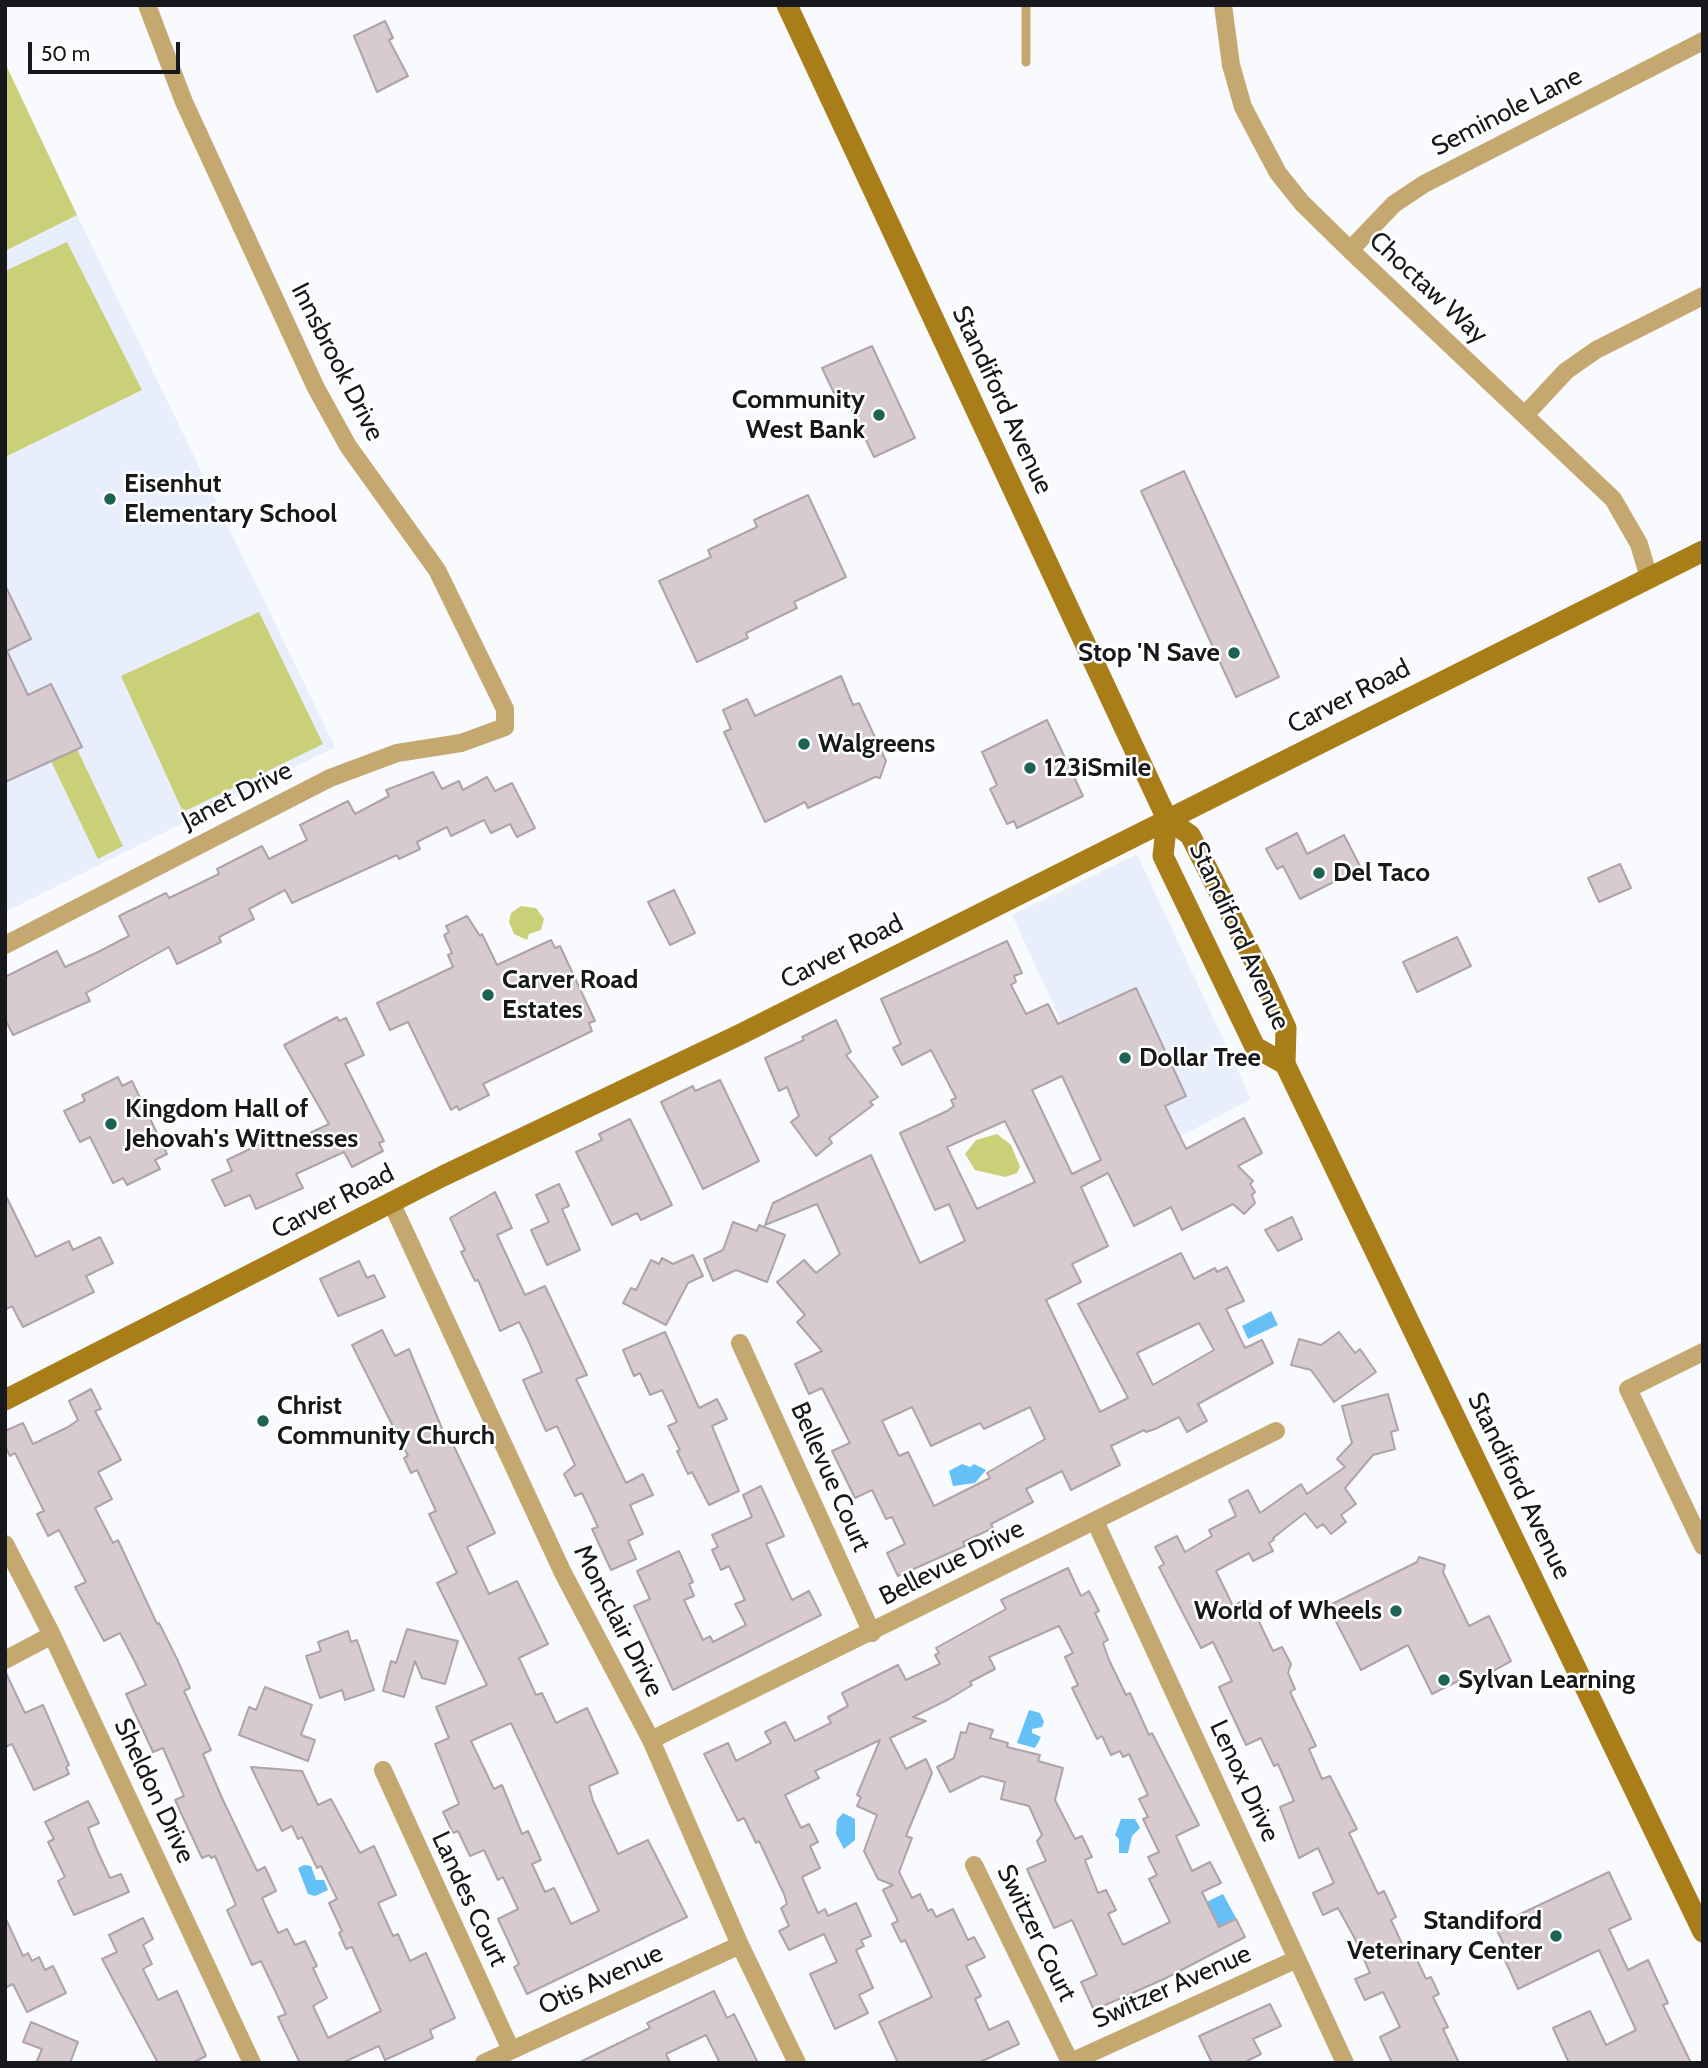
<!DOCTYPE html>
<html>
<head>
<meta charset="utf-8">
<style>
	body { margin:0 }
	#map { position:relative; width:1708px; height:2068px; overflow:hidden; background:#f8fafe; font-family:Cabin,sans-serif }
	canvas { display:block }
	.frame { position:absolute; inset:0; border:7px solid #16181b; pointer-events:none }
	.scale { position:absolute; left:28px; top:42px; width:152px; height:32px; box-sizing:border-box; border:4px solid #16181b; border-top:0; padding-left:9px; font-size:21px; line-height:24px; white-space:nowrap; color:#16181b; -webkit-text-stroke:5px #fff; paint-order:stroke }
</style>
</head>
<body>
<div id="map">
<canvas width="1708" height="2068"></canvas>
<div class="frame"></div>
<div class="scale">50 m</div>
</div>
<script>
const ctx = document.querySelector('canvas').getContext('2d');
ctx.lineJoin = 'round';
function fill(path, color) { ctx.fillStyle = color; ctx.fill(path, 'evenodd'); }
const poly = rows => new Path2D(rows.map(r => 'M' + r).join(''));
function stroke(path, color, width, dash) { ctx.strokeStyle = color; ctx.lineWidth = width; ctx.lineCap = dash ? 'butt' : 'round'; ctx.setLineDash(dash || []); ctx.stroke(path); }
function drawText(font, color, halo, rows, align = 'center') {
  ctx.font = font + ' Cabin,sans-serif'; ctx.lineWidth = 5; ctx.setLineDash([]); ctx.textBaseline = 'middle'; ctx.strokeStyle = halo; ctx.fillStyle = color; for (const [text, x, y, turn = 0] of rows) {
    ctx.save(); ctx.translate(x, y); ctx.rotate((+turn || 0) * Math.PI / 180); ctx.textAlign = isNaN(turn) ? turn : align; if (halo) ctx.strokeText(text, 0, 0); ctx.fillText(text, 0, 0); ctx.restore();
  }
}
fill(poly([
	[77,215,335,747,5,912,5,251],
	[1137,854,1251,1099,1127,1165,1012,915]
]), '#e8eefc');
fill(poly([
	[5,63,77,215,5,251],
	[67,242,142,390,5,457,5,271],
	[259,612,323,744,183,812,121,676],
	[77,749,123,846,98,859,51,761],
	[521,906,536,908,544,919,541,930,529,934,527,940,514,934,509,922,511,913],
	[997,1134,1011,1145,1020,1167,1017,1173,1005,1177,975,1170,965,1154,976,1140]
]), '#cad078');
fill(poly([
	[1271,1311,1278,1325,1248,1339,1242,1326],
	[962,1464,970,1467,974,1464,986,1470,975,1483,953,1486,949,1471],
	[1029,1710,1040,1713,1044,1722,1042,1727,1032,1729,1032,1733,1041,1737,1035,1748,1017,1743],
	[843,1813,855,1819,855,1840,844,1849,836,1834,837,1820],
	[1121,1819,1135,1819,1140,1828,1132,1836,1128,1853,1119,1853,1119,1839,1115,1835],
	[304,1865,311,1866,316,1880,324,1880,328,1890,315,1896,308,1894,298,1868],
	[1223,1894,1236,1918,1219,1926,1211,1909,1202,1913,1198,1906]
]), '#65c0f7');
const building = poly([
	[385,21,393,38,389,40,408,76,377,92,354,36,385,21],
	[872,346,915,438,874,457,842,389,834,393,822,368,872,346],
	[1184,471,1279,677,1236,697,1141,491,1184,471],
	[808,495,846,577,794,602,797,608,746,633,748,638,697,662,659,581,711,557,708,550,757,527,754,520,808,495],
	[5,585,31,639,7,651,28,695,51,684,82,747,5,782,5,585],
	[841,676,853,705,859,703,886,761,880,778,875,777,808,808,805,802,765,822,724,732,731,729,723,710,747,699,755,716,841,676],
	[1047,720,1083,796,1017,828,1014,821,1007,824,990,789,997,785,982,752,1047,720],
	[433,772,442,789,459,781,463,790,487,777,495,791,512,783,535,828,517,837,510,824,491,833,484,820,451,836,447,827,417,842,420,849,399,859,397,855,292,903,285,890,249,909,254,919,219,937,221,942,177,964,169,947,86,993,90,1001,13,1035,5,1019,5,977,57,951,65,967,96,953,129,936,119,916,166,893,169,898,219,874,217,869,262,846,269,859,307,840,300,825,348,801,355,814,389,796,386,790,433,772],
	[1297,833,1307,854,1344,835,1361,868,1300,899,1283,866,1277,869,1266,849,1297,833],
	[1620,864,1631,888,1599,902,1588,878,1620,864],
	[674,890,695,933,670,945,648,902,674,890],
	[467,916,480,936,482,934,497,965,551,940,555,948,560,946,595,1021,589,1023,592,1031,483,1084,489,1095,459,1110,457,1106,451,1110,408,1022,390,1030,377,1003,453,967,448,955,452,953,444,935,449,932,446,926,467,916],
	[1457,937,1471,966,1417,992,1403,962,1457,937],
	[1007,941,1022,973,1014,976,1016,982,1011,985,1026,1014,1048,1004,1058,1024,1136,988,1186,1096,1165,1106,1186,1149,1244,1118,1262,1153,1238,1166,1253,1181,1250,1184,1255,1192,1252,1195,1255,1203,1244,1214,1233,1204,1182,1230,1171,1207,1134,1226,1108,1173,1081,1187,1108,1246,1072,1264,1081,1282,1046,1300,1100,1412,1128,1398,1078,1304,1181,1253,1194,1279,1215,1268,1217,1272,1227,1267,1244,1301,1226,1309,1245,1348,1262,1340,1273,1363,1198,1404,1207,1421,1187,1432,1179,1417,1155,1429,1146,1432,1144,1430,1111,1446,1120,1465,1071,1490,1062,1471,1026,1489,1033,1502,991,1524,993,1528,963,1542,965,1546,898,1576,887,1553,905,1544,892,1517,886,1519,872,1490,855,1498,832,1451,850,1443,822,1388,809,1394,795,1364,822,1351,797,1322,805,1315,777,1282,804,1260,816,1273,840,1254,817,1204,765,1225,773,1203,871,1155,920,1263,965,1241,949,1204,935,1210,900,1133,947,1111,954,1106,951,1100,956,1098,931,1050,902,1065,893,1048,901,1044,881,999,1007,941],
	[1062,1076,1101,1160,1072,1174,1032,1090,1062,1076],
	[1005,1121,1035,1182,977,1209,947,1147,1005,1121],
	[1199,1323,1214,1350,1153,1385,1137,1353,1199,1323],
	[912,1407,931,1446,980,1423,984,1429,1030,1407,1045,1439,987,1473,990,1478,934,1506,908,1452,899,1456,882,1421,912,1407],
	[337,1017,339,1021,346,1018,364,1055,345,1064,384,1141,379,1143,383,1151,352,1167,344,1152,296,1174,303,1188,256,1209,250,1195,225,1206,212,1180,232,1171,227,1160,277,1136,282,1146,329,1124,284,1045,337,1017],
	[836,1020,851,1052,846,1055,878,1097,870,1102,873,1105,829,1138,832,1143,816,1156,791,1122,799,1116,787,1087,779,1091,765,1058,804,1040,802,1037,836,1020],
	[118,1077,122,1086,132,1081,167,1154,155,1160,160,1169,127,1185,123,1178,113,1183,90,1137,80,1142,64,1111,85,1101,82,1095,118,1077],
	[720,1080,759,1161,703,1189,661,1102,693,1086,695,1091,720,1080],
	[630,1119,672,1205,641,1220,637,1213,612,1225,576,1152,602,1140,599,1134,630,1119],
	[559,1184,569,1206,562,1209,580,1250,547,1265,531,1230,549,1222,536,1195,559,1184],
	[495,1192,512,1228,497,1235,525,1295,545,1286,587,1375,576,1379,626,1483,643,1474,653,1495,630,1505,643,1534,628,1541,636,1559,611,1570,592,1529,598,1527,582,1493,575,1496,564,1474,575,1465,557,1426,546,1431,523,1380,542,1372,528,1340,519,1322,500,1331,478,1280,475,1281,461,1252,465,1250,450,1218,495,1192],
	[5,1194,36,1257,69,1241,73,1250,100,1237,113,1263,86,1276,94,1292,23,1327,12,1306,5,1310,5,1194],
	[1292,1217,1302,1239,1278,1251,1265,1230,1292,1217],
	[733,1222,757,1231,759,1225,785,1235,767,1282,736,1270,713,1281,704,1259,723,1250,733,1222],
	[693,1255,703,1276,688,1283,666,1325,623,1303,631,1288,636,1290,651,1260,659,1264,662,1258,673,1264,693,1255],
	[359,1261,367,1278,374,1275,385,1297,338,1316,320,1279,359,1261],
	[382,1330,395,1356,409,1349,446,1438,449,1436,495,1533,467,1547,489,1594,517,1581,548,1644,519,1658,536,1695,542,1693,556,1723,587,1708,618,1773,589,1786,593,1801,618,1854,648,1840,687,1917,527,1994,514,1967,519,1964,498,1919,518,1909,503,1877,498,1880,484,1850,470,1856,458,1831,453,1833,443,1812,459,1804,435,1744,449,1738,436,1707,487,1685,437,1583,457,1573,429,1514,436,1511,417,1470,411,1473,404,1458,408,1456,352,1345,382,1330],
	[511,1723,599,1911,571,1924,554,1888,545,1892,532,1864,541,1860,528,1831,522,1834,502,1785,494,1789,471,1741,511,1723],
	[665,1332,699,1408,717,1399,727,1419,712,1426,739,1491,709,1505,692,1472,688,1474,677,1451,680,1450,668,1426,677,1422,662,1390,650,1395,640,1373,634,1376,623,1350,665,1332],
	[1339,1332,1355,1353,1360,1349,1376,1372,1334,1402,1311,1370,1291,1365,1299,1339,1321,1345,1339,1332],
	[91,1389,101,1409,95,1411,121,1460,98,1472,112,1499,95,1508,113,1543,118,1540,157,1624,159,1623,177,1659,190,1688,184,1691,211,1750,203,1754,222,1798,257,1871,265,1867,276,1891,262,1898,278,1933,287,1929,295,1945,305,1941,317,1966,313,1968,327,1998,313,2006,328,2038,381,2011,352,1947,346,1949,339,1933,342,1931,329,1903,337,1899,321,1866,317,1868,302,1837,298,1839,292,1826,282,1831,251,1767,302,1771,318,1805,331,1799,360,1853,374,1846,396,1895,378,1903,393,1936,398,1934,410,1961,426,1953,455,2018,430,2030,433,2038,385,2060,379,2046,342,2063,300,2063,278,2017,286,2014,261,1961,252,1965,227,1910,236,1905,215,1856,211,1858,209,1855,202,1858,175,1800,184,1796,163,1748,153,1752,126,1694,146,1685,135,1662,120,1633,104,1641,75,1587,86,1582,59,1530,48,1536,37,1514,44,1511,15,1453,10,1456,5,1446,5,1431,23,1423,33,1444,68,1427,78,1420,69,1401,91,1389],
	[1388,1394,1398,1430,1391,1432,1395,1449,1373,1455,1345,1488,1356,1504,1341,1515,1346,1522,1331,1534,1323,1524,1317,1528,1305,1513,1273,1538,1274,1540,1269,1543,1273,1551,1253,1561,1249,1553,1216,1571,1233,1606,1240,1602,1243,1606,1250,1603,1273,1651,1282,1647,1291,1664,1288,1673,1295,1689,1290,1692,1316,1746,1309,1749,1322,1779,1330,1776,1357,1829,1349,1833,1378,1894,1384,1891,1396,1917,1391,1920,1405,1950,1411,1947,1426,1979,1431,1977,1439,1994,1433,1997,1448,2027,1443,2029,1459,2063,1392,2063,1380,2037,1400,2027,1383,1992,1365,2000,1355,1979,1370,1973,1354,1937,1338,1908,1323,1915,1313,1893,1334,1883,1318,1848,1299,1858,1280,1807,1294,1801,1278,1764,1274,1766,1261,1738,1246,1745,1219,1687,1232,1681,1213,1642,1201,1648,1159,1567,1164,1564,1155,1547,1177,1536,1185,1552,1212,1536,1209,1530,1236,1516,1229,1500,1248,1490,1260,1513,1301,1484,1307,1494,1345,1467,1337,1459,1352,1443,1342,1406,1388,1394],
	[761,1486,784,1536,766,1544,792,1600,809,1591,821,1615,673,1690,634,1606,650,1599,637,1571,679,1551,693,1582,689,1584,694,1596,684,1600,703,1640,710,1636,713,1642,746,1625,735,1604,745,1600,729,1566,721,1570,712,1550,718,1547,712,1535,752,1517,743,1495,761,1486],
	[1419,1557,1445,1565,1443,1572,1469,1626,1489,1616,1511,1661,1464,1687,1460,1680,1432,1694,1408,1645,1361,1670,1328,1606,1417,1562,1419,1557],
	[1068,1568,1081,1596,1089,1591,1099,1611,1095,1613,1108,1640,1103,1643,1109,1660,1126,1695,1130,1693,1149,1735,1152,1733,1199,1825,1176,1836,1192,1871,1210,1862,1221,1883,1202,1892,1219,1927,1236,1919,1245,1937,1164,1979,1094,2010,1081,1982,1097,1975,1072,1920,1054,1928,1027,1869,1046,1861,1037,1841,1042,1835,1029,1806,1001,1799,1005,1782,982,1776,950,1792,937,1767,954,1758,961,1732,966,1733,969,1723,993,1730,990,1738,1008,1743,1007,1747,1040,1755,1038,1761,1063,1768,1055,1800,1075,1839,1082,1836,1092,1857,1085,1860,1098,1893,1106,1890,1116,1910,1108,1914,1123,1945,1170,1922,1149,1879,1157,1875,1148,1857,1159,1852,1143,1819,1148,1817,1139,1799,1148,1795,1129,1754,1123,1757,1120,1751,1111,1755,1102,1736,1097,1739,1072,1688,1078,1685,1065,1657,1073,1653,1059,1626,989,1657,995,1669,970,1682,972,1685,949,1699,913,1717,926,1721,890,1738,906,1769,926,1759,932,1773,906,1836,912,1838,899,1872,912,1898,920,1894,928,1911,932,1909,936,1917,953,1909,968,1940,974,1937,985,1957,966,1966,981,1996,975,1999,989,2030,1008,2021,1019,2044,978,2063,898,2063,879,2022,932,1997,905,1940,901,1942,892,1924,898,1921,883,1890,893,1885,878,1879,864,1851,877,1815,857,1806,861,1797,857,1795,880,1740,815,1771,819,1778,785,1795,801,1828,809,1824,818,1842,810,1846,820,1868,802,1877,818,1913,825,1909,828,1916,856,1903,871,1936,861,1940,864,1946,856,1950,873,1988,859,1995,868,2013,835,2029,810,1974,837,1962,824,1934,789,1950,779,1931,789,1926,781,1908,787,1904,784,1894,759,1841,756,1843,744,1818,738,1821,704,1754,728,1743,736,1761,771,1743,765,1732,785,1722,795,1741,831,1723,828,1717,848,1706,842,1693,898,1665,906,1680,940,1664,935,1655,939,1653,936,1648,1006,1609,1001,1600,1068,1568],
	[407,1629,458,1641,445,1684,422,1678,415,1661,404,1697,383,1691,391,1661,396,1663,407,1629],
	[348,1631,351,1642,357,1640,374,1690,345,1700,342,1690,320,1698,306,1656,321,1651,318,1642,348,1631],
	[5,1671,25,1713,43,1705,69,1765,66,1767,69,1774,34,1790,12,1744,5,1747,5,1671],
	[265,1687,312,1705,301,1735,315,1740,308,1761,239,1735,249,1707,256,1710,265,1687],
	[88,1801,99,1823,88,1828,97,1850,110,1878,121,1874,129,1892,74,1915,58,1881,65,1877,48,1842,54,1839,45,1822,88,1801],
	[1609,1872,1631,1919,1609,1929,1628,1970,1648,1960,1668,2003,1663,2005,1691,2063,1569,2063,1553,2028,1590,2011,1606,2045,1636,2030,1599,1950,1518,1989,1499,1947,1504,1945,1495,1926,1609,1872],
	[5,1917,23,1956,28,1953,32,1961,39,1957,45,1970,53,1966,66,1993,27,2012,13,1984,5,1988,5,1917],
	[143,1918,153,1939,143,1945,152,1964,143,1969,158,2000,177,1991,206,2056,192,2063,158,2063,102,1959,117,1952,109,1935,143,1918],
	[714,1991,727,2018,734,2014,758,2063,720,2063,706,2035,666,2054,670,2063,578,2063,650,2028,647,2023,714,1991],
	[1270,2004,1281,2026,1253,2039,1261,2054,1243,2063,1212,2063,1199,2036,1270,2004],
	[31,2022,78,2042,70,2063,36,2063,42,2049,23,2042,31,2022]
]);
fill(building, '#d7cbd0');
stroke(building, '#aea3a8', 2);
stroke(poly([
	[1026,5,1026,62]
]), '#c5a770', 9);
stroke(poly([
	[1223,5,1231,65,1243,107,1278,173,1302,203,1350,250,1613,499,1639,544,1649,578],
	[1350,250,1394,204,1424,184,1703,41],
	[1525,415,1566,371,1596,350,1703,296],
	[5,945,330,778,397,753,461,743,505,727,505,709,437,570,348,446,316,388,184,102,147,5],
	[392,1204,563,1573,651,1740,740,1945,797,2063],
	[740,1343,872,1633],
	[1703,1352,1628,1389,1703,1546],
	[1095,1521,1345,2063],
	[5,1544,52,1635,252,2063],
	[5,1660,52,1635],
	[651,1740,1276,1431],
	[383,1770,511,2050],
	[974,1865,1070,2062],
	[484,2063,740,1945],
	[1069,2063,1297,1959]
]), '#c5a770', 18);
stroke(poly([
	[787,5,1167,819,1163,856,1255,1047,1285,1064],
	[1167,819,1190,835,1265,982,1286,1028,1285,1064,1703,1932],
	[5,1400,443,1176,739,1035,1703,551]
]), '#a97e18', 21);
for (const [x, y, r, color] of [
	[879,415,7,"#1e6253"],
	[110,499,7,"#1e6253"],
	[1234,653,7,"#1e6253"],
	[804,744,7,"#1e6253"],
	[1030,768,7,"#1e6253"],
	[1319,873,7,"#1e6253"],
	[488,995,7,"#1e6253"],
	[1125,1058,7,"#1e6253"],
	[111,1124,7,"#1e6253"],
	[263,1421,7,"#1e6253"],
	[1396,1611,7,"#1e6253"],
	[1444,1680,7,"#1e6253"],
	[1556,1936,7,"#1e6253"]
]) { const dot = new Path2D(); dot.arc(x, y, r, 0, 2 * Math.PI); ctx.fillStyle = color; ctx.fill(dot); stroke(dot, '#fff', 2.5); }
drawText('26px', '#16181b', '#fff', [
	["Seminole Lane",1507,112,-27],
	["Choctaw Way",1428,288,43],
	["Innsbrook Drive",337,362,63],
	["Standiford Avenue",1002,400,65],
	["Carver Road",1349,697,-27],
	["Janet Drive",237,796,-27],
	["Standiford Avenue",1239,936,65],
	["Carver Road",842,952,-27],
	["Carver Road",333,1202,-27],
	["Bellevue Court",830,1477,66],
	["Standiford Avenue",1519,1486,64],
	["Bellevue Drive",952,1563,-27],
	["Montclair Drive",618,1621,63],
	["Lenox Drive",1244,1781,65],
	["Sheldon Drive",154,1791,65],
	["Landes Court",469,1899,65],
	["Switzer Court",1036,1933,64],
	["Otis Avenue",601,1980,-25],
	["Switzer Avenue",1172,1987,-24]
]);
drawText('bold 26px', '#16181b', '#fff', [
	["Community",865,400,"right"],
	["West Bank",865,430,"right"],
	["Eisenhut",124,484],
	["Elementary School",124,514],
	["Stop 'N Save",1220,653,"right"],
	["Walgreens",818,744],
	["123iSmile",1044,768],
	["Del Taco",1333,873],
	["Carver Road",502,980],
	["Estates",502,1010],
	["Dollar Tree",1139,1058],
	["Kingdom Hall of",125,1109],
	["Jehovah's Wittnesses",125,1139],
	["Christ",277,1406],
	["Community Church",277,1436],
	["World of Wheels",1382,1611,"right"],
	["Sylvan Learning",1458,1680],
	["Standiford",1542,1921,"right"],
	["Veterinary Center",1542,1951,"right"]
], 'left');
</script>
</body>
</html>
